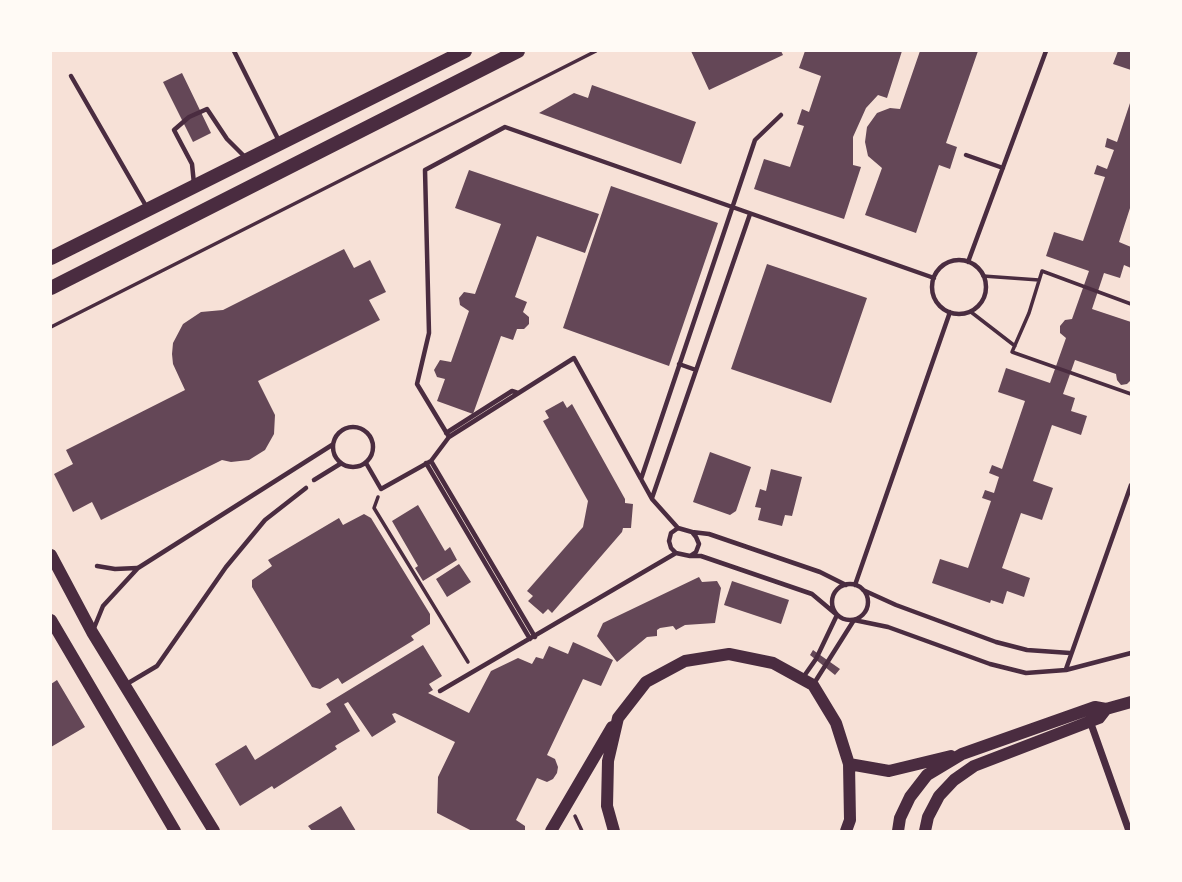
<!DOCTYPE html>
<html>
<head>
<meta charset="utf-8">
<style>
	body { margin:0 }
	#map { position:relative; width:1182px; height:882px; overflow:hidden; background:#f7e1d7; font-family:Manrope,sans-serif }
	canvas { display:block }
	.frame { position:absolute; inset:0; border:52px solid #fffaf5; pointer-events:none }
</style>
</head>
<body>
<div id="map">
<canvas width="1182" height="882"></canvas>
<div class="frame"></div>
</div>
<script>
const ctx = document.querySelector('canvas').getContext('2d');
ctx.lineJoin = 'round';
function fill(path, color) { ctx.fillStyle = color; ctx.fill(path, 'evenodd'); }
const poly = rows => new Path2D(rows.map(r => 'M' + r).join(''));
function stroke(path, color, width, dash) { ctx.strokeStyle = color; ctx.lineWidth = width; ctx.lineCap = dash ? 'butt' : 'round'; ctx.setLineDash(dash || []); ctx.stroke(path); }
fill(poly([
	[691,51,781,51,783,55,709,90],
	[805,51,902,51,887,98,878,95,866,108,853,137,853,165,861,167,844,219,754,189,764,159,790,167,804,126,797,124,802,109,809,112,821,76,799,68],
	[920,51,978,51,946,143,957,147,950,169,939,165,916,233,865,215,882,168,868,156,865,142,867,127,877,113,890,108,900,109],
	[1118,51,1131,51,1131,70,1113,64],
	[182,73,211,133,193,142,163,82],
	[592,85,696,122,681,164,539,113,574,93,588,98],
	[1131,100,1131,205,1119,242,1131,247,1131,268,1124,265,1120,278,1104,273,1092,309,1131,322,1131,380,1127,384,1121,385,1117,380,1116,374,1075,360,1063,394,1075,398,1071,411,1087,416,1081,435,1052,425,1033,481,1053,488,1042,520,1021,513,1002,568,1030,578,1024,597,1007,591,1003,604,991,600,990,603,932,583,940,559,968,568,991,501,982,498,985,490,994,493,999,477,989,473,992,465,1002,469,1025,401,998,392,1006,368,1050,383,1066,338,1060,333,1060,326,1065,320,1072,319,1089,271,1046,256,1054,232,1083,241,1105,177,1094,174,1097,165,1107,169,1114,150,1105,147,1107,138,1117,142],
	[469,170,599,214,585,253,537,236,515,297,527,302,523,312,529,317,529,324,524,329,517,329,513,340,501,336,473,414,437,401,445,379,437,377,434,370,440,360,451,362,469,311,460,305,459,298,464,292,475,294,501,224,455,208],
	[611,186,718,223,669,366,563,328],
	[344,249,354,268,370,260,386,292,369,300,380,320,258,381,275,415,274,434,265,450,249,460,231,462,222,460,101,520,92,502,73,512,54,474,73,464,66,450,185,390,173,364,172,354,173,343,183,324,201,312,223,310],
	[767,264,867,298,831,403,731,369],
	[563,401,567,408,572,404,625,499,625,503,633,504,631,528,623,528,622,532,552,613,548,609,543,614,528,601,533,596,527,591,583,527,588,501,543,421,549,418,545,411],
	[710,452,751,467,736,511,730,515,693,502],
	[771,469,802,477,792,516,785,515,782,526,758,520,761,508,755,507,760,489,766,491],
	[418,505,445,551,450,547,457,560,423,581,415,568,418,566,392,521],
	[364,514,371,518,430,614,430,624,411,636,414,640,342,684,338,678,320,689,312,687,252,587,252,580,272,566,268,560,339,518,343,525],
	[459,564,471,582,447,597,436,579],
	[699,577,702,582,717,581,721,588,715,623,685,625,676,630,673,626,660,628,657,630,657,636,647,637,617,662,597,636,603,623],
	[732,581,789,600,781,624,724,605],
	[573,642,613,660,601,686,583,679,547,755,555,759,558,767,557,773,553,779,547,782,537,778,516,820,525,826,525,831,472,831,437,813,438,777,455,742,395,713,392,714,396,722,372,737,348,702,344,704,360,731,335,746,337,749,274,789,272,786,240,806,215,764,246,745,255,760,331,712,326,704,423,645,442,676,429,684,433,690,428,693,469,713,491,671,518,658,532,664,536,657,543,659,549,646,568,654],
	[813,650,840,669,835,675,810,655],
	[57,680,85,727,51,747,51,684],
	[341,806,356,831,312,831,308,826]
]), '#644757');
stroke(poly([
	[983,276,1039,280],
	[1131,304,1042,271,1029,313,1012,352,1131,394],
	[971,312,1015,346],
	[51,327,596,51],
	[378,497,374,508,468,662],
	[575,816,582,831]
]), '#4a2c40', 3.5);
stroke(poly([
	[234,51,279,141],
	[71,76,146,206],
	[966,155,1003,168],
	[194,184,192,164,174,130,189,117,207,109,227,139,245,157],
	'932 287a27 27 0 1 1 54 0a27 27 0 1 1-54 0Z',
	[968,262,1046,51],
	[679,364,696,370],
	'333 447a20 20 0 1 1 40 0a20 20 0 1 1-40 0Z',
	[446,433,512,391,518,393],
	[449,437,417,384,429,333,425,170,505,127,934,278],
	[431,461,535,637],
	[366,463,381,489,431,461,449,437,574,358,652,499,678,528],
	[426,463,530,639],
	[641,479,755,140,781,115],
	[314,480,340,464],
	[652,498,750,214],
	[678,528,692,532,696,537,699,544,696,552,690,556,676,553,671,548,669,541,671,533,678,528],
	[692,532,709,534,820,572,846,585],
	[690,556,701,556,812,594,837,615,816,659,802,679],
	[97,566,115,569,137,568],
	'832 602a18 18 0 1 1 36 0a18 18 0 1 1-36 0Z',
	[855,585,950,312],
	[863,590,896,605,996,642,1027,650,1070,653],
	[94,628,103,606,138,568,332,445],
	[1066,669,1131,485],
	[125,685,157,666,226,567,265,520,306,488],
	[813,685,854,620,888,627,990,664,1026,673,1066,670,1131,653],
	[440,691,676,553]
]), '#4a2c40', 4.5);
stroke(poly([
	[1090,721,1129,831]
]), '#4a2c40', 7);
stroke(poly([
	[51,555,92,632,214,831],
	[51,620,175,831]
]), '#4a2c40', 12);
stroke(poly([
	[849,764,889,771,951,756],
	[551,831,612,727],
	[614,831,607,806,608,761,618,718,646,682,685,661,729,654,773,663,813,685,836,723,849,764,850,820,846,831],
	[898,831,900,818,910,797,927,775,962,754,1095,707,1106,709],
	[925,831,928,817,939,796,954,780,974,766,1099,718,1106,709,1131,702]
]), '#4a2c40', 12);
stroke(poly([
	[51,258,465,51],
	[51,288,518,51]
]), '#4a2c40', 14);
</script>
</body>
</html>
